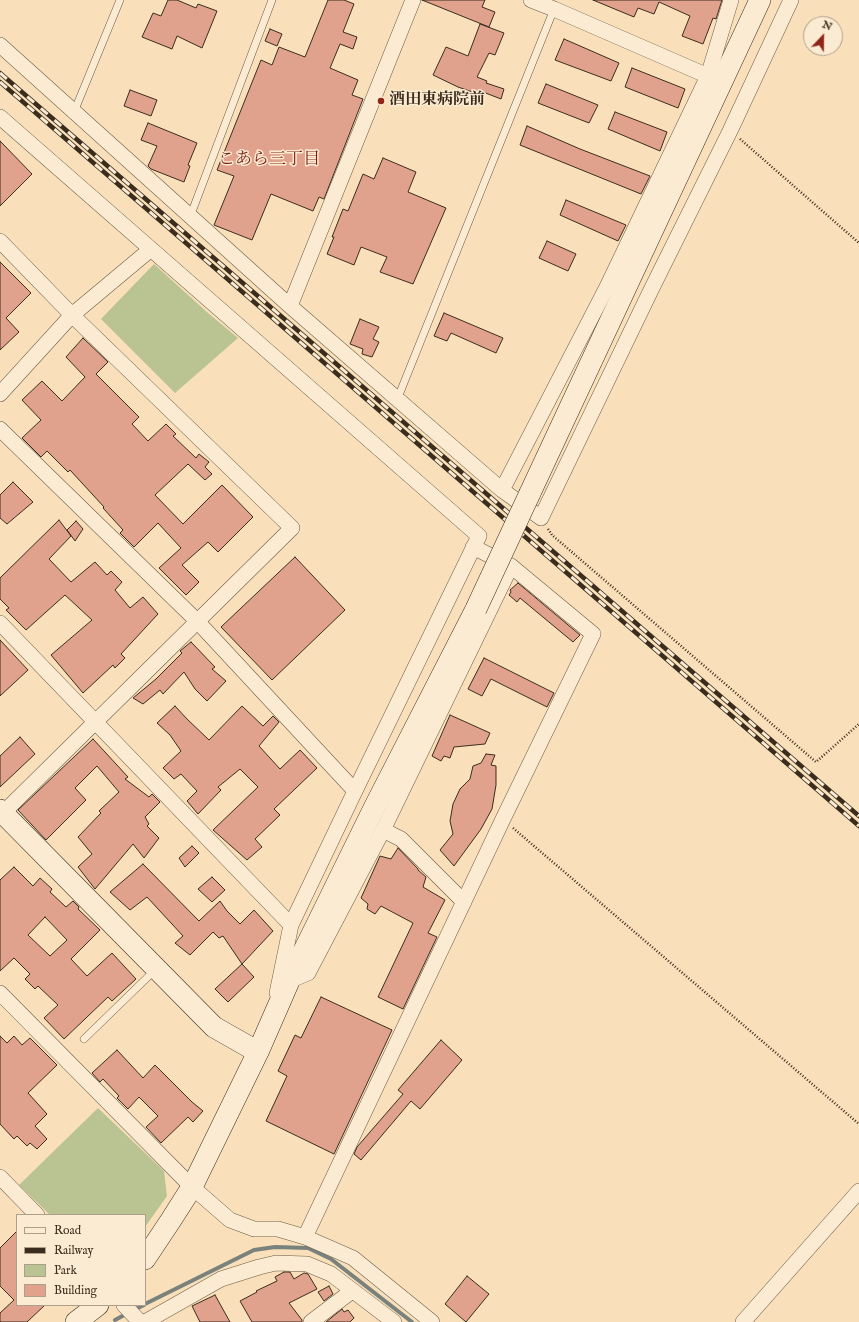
<!DOCTYPE html>
<html>
<head>
<meta charset="utf-8">
<style>
	body { margin:0 }
	#map { position:relative; width:859px; height:1322px; overflow:hidden; background:#f9e0ba; font-family:"IM FELL English",serif }
	canvas { display:block }
	.legend { position:absolute; left:16px; top:1214px; width:130px; height:92px; box-sizing:border-box; background:#fbebd2; border:1px solid #ae9f8a; margin:0; padding:5px 7px; list-style:none; font-size:12px; color:#3b2d1d }
	.legend li { display:flex; align-items:center; gap:8px; height:20px }
	.legend b { width:20px; border:1px solid #ae9f8a }
	.north { position:absolute; left:803px; top:16px; width:40px; height:40px; box-sizing:border-box; background:#fbebd2; border:1px solid #ae9f8a; border-radius:50%; rotate:22deg; font-size:11px; font-weight:700; line-height:16px; text-align:center; color:#3b2d1d }
	.north::after { content:''; display:block; margin:auto; width:14px; height:18px; background:#8f2418; clip-path:polygon(50% 0,100% 100%,50% 72%,0 100%) }
</style>
</head>
<body>
<div id="map">
<canvas width="859" height="1322"></canvas>
<ul class="legend">
<li><b style="height:5px;background:#fbebd2"></b>Road</li>
<li><b style="height:5px;background:#3b2d1d"></b>Railway</li>
<li><b style="height:11px;background:#bac392"></b>Park</li>
<li><b style="height:11px;background:#e0a18d"></b>Building</li>
</ul>
<div class="north">N</div>
</div>
<script>
const ctx = document.querySelector('canvas').getContext('2d');
ctx.lineJoin = 'round';
function fill(path, color) { ctx.fillStyle = color; ctx.fill(path, 'evenodd'); }
const poly = rows => new Path2D(rows.map(r => 'M' + r).join(''));
function stroke(path, color, width, dash) { ctx.strokeStyle = color; ctx.lineWidth = width; ctx.lineCap = dash ? 'butt' : 'round'; ctx.setLineDash(dash || []); ctx.stroke(path); }
function drawText(font, color, halo, rows, align = 'center') {
  ctx.font = font + ' "IM FELL English","Noto Serif JP",serif'; ctx.lineWidth = 3; ctx.setLineDash([]); ctx.textBaseline = 'middle'; ctx.strokeStyle = halo; ctx.fillStyle = color; for (const [text, x, y, turn = 0] of rows) {
    ctx.save(); ctx.translate(x, y); ctx.rotate((+turn || 0) * Math.PI / 180); ctx.textAlign = isNaN(turn) ? turn : align; if (halo) ctx.strokeText(text, 0, 0); ctx.fillText(text, 0, 0); ctx.restore();
  }
}
fill(poly([
	[154,264,208,313,238,338,175,393,101,319],
	[98,1108,164,1171,167,1196,145,1227,145,1215,50,1215,19,1185]
]), '#bac392');
stroke(poly([
	[145,1304,254,1250,275,1247,308,1248,331,1259,412,1322],
	[134,1310,144,1305],
	[115,1320,128,1313]
]), '#79827c', 4);
const building = poly([
	[168,0,177,0,196,8,198,4,217,11,202,48,177,36,172,49,142,37,153,13,161,16,168,0],
	[328,0,344,0,354,4,343,32,357,37,353,49,340,44,330,68,358,80,352,95,363,99,324,199,319,197,313,211,271,194,252,240,214,225,234,176,217,170,261,60,272,65,279,47,305,57,328,0],
	[422,0,485,0,482,7,495,12,489,27,422,0],
	[593,0,722,0,716,19,713,18,703,44,682,36,690,16,659,2,654,14,638,8,634,17,593,0],
	[480,24,504,33,495,55,489,53,477,77,487,81,486,83,504,89,501,99,483,92,481,95,458,87,433,75,446,47,468,56,480,24],
	[270,29,282,34,277,46,265,41,270,29],
	[564,39,619,63,611,81,555,60,564,39],
	[632,68,685,89,678,108,625,87,632,68],
	[546,84,598,105,589,123,538,103,546,84],
	[130,90,157,100,151,116,124,106,130,90],
	[615,112,667,132,660,151,608,129,615,112],
	[148,123,197,143,188,165,190,166,184,182,151,169,148,166,157,146,141,140,148,123],
	[527,126,580,149,650,176,641,194,520,145,527,126],
	[0,141,32,174,0,206,0,141],
	[383,158,416,172,408,192,446,208,413,284,380,272,387,257,361,247,354,265,327,254,334,237,332,237,343,209,348,211,363,174,374,179,383,158],
	[566,200,626,225,618,241,560,215,566,200],
	[547,241,576,254,568,271,539,258,547,241],
	[0,262,31,293,6,318,19,332,0,350,0,262],
	[444,313,503,338,496,353,451,333,447,341,434,336,444,313],
	[360,319,379,327,373,339,379,342,372,357,362,354,363,349,350,344,360,319],
	[83,338,108,362,96,374,139,417,132,424,148,441,166,424,176,434,173,436,196,458,199,454,209,462,205,467,212,474,205,480,188,464,155,495,183,524,222,485,253,517,218,552,208,542,182,565,199,582,186,595,159,568,181,548,158,523,134,547,120,533,123,530,103,508,104,507,70,470,68,472,47,451,41,457,22,438,41,420,22,400,42,381,62,401,85,377,66,357,83,338],
	[13,482,33,502,7,524,0,518,0,495,13,482],
	[59,520,71,536,49,559,71,582,95,562,107,575,111,571,122,582,115,590,130,608,143,597,158,614,121,654,125,658,115,668,113,665,83,693,51,655,92,620,65,595,26,630,6,610,9,608,0,599,0,578,59,520],
	[76,521,83,529,75,541,67,530,76,521],
	[295,557,345,610,272,680,221,627,295,557],
	[518,583,580,635,573,642,520,598,517,602,509,595,511,592,510,590,518,583],
	[0,640,28,670,0,696,0,640],
	[191,642,215,667,212,669,226,681,207,701,195,689,184,672,163,694,160,690,143,704,133,698,156,679,182,653,180,651,191,642],
	[484,658,554,693,547,707,491,679,482,696,468,689,484,658],
	[175,706,187,719,209,740,242,706,263,726,273,716,279,722,259,746,280,769,300,750,317,768,274,809,280,815,255,839,262,847,247,860,213,830,258,787,240,769,218,787,221,790,198,814,187,801,197,791,181,774,174,779,163,768,181,751,170,735,157,723,175,706],
	[450,715,490,733,485,744,454,747,450,758,444,756,441,761,432,756,450,715],
	[20,737,35,754,0,787,0,756,20,737],
	[93,739,128,777,125,779,149,797,152,794,160,802,145,817,149,824,147,826,159,838,144,858,133,844,95,889,78,867,92,854,78,837,101,813,99,811,119,792,97,766,75,788,86,800,46,840,18,810,93,739],
	[486,754,495,755,491,765,496,766,496,785,492,809,481,829,454,866,440,850,453,834,450,821,453,804,460,789,470,779,473,766,481,763,486,754],
	[192,846,199,853,185,867,179,858,192,846],
	[398,848,418,869,418,870,426,877,423,887,445,900,428,933,437,937,403,1009,378,997,413,923,381,906,375,914,367,909,368,904,361,898,380,856,391,859,398,848],
	[143,864,199,921,220,901,227,911,240,924,254,910,273,931,242,964,223,936,219,938,213,932,190,955,175,943,183,936,147,897,130,910,110,892,143,864],
	[14,867,33,886,40,878,52,889,50,892,66,907,73,901,79,907,78,909,100,930,71,959,87,976,112,953,136,979,112,1001,108,997,64,1039,44,1018,58,1005,38,986,35,989,25,979,30,974,14,958,0,971,0,880,14,867],
	[45,917,67,940,50,956,28,935,45,917],
	[212,877,225,890,212,902,198,889,212,877],
	[242,964,254,977,228,1002,215,989,242,964],
	[321,997,392,1030,334,1154,266,1121,287,1076,278,1071,295,1035,301,1038,321,997],
	[0,1036,7,1043,14,1036,22,1045,30,1038,57,1065,28,1093,47,1114,35,1126,47,1139,37,1149,30,1143,27,1146,17,1136,14,1139,0,1124,0,1036],
	[441,1040,462,1060,420,1109,411,1101,361,1160,354,1154,357,1147,403,1094,398,1090,441,1040],
	[117,1050,143,1078,155,1065,192,1102,203,1111,193,1122,188,1117,161,1143,146,1127,158,1116,139,1097,128,1109,117,1098,119,1096,103,1079,100,1082,92,1073,117,1050],
	[17,1231,17,1305,45,1305,27,1322,0,1322,0,1313,14,1300,0,1286,0,1248,17,1231],
	[284,1272,290,1272,294,1279,304,1273,308,1274,317,1289,289,1303,302,1320,302,1322,252,1322,240,1301,257,1292,256,1291,277,1281,275,1277,284,1272],
	[467,1276,489,1294,466,1322,445,1304,467,1276],
	[329,1286,333,1294,324,1301,318,1292,329,1286],
	[215,1295,230,1322,200,1322,192,1306,215,1295],
	[342,1309,344,1312,348,1310,354,1318,350,1322,326,1322,342,1309]
]);
fill(building, '#e0a18d');
stroke(building, '#3b2d1d', 1);
const lane = poly([
	[74,112,120,0],
	[190,217,272,0],
	[397,400,554,9],
	[84,1039,155,970]
]);
const street = poly([
	[531,0,554,9,708,76],
	[0,45,290,306,502,490,541,518,651,290,730,131,791,0],
	[0,117,479,536,355,791,291,925],
	[0,241,72,315,292,528,0,816],
	[290,306,413,0],
	[0,394,72,315,151,249],
	[0,429,197,621,355,791],
	[502,490,607,287,708,76,731,0],
	[0,623,291,925,277,993],
	[383,830,401,839,464,902],
	[289,981,308,973,383,830,511,566],
	[0,993,192,1187,230,1220,254,1229,278,1229,305,1237,353,1258,432,1322],
	[0,1177,37,1215],
	[305,1237,503,819,593,634,511,566,473,547],
	[124,1305,140,1322],
	[145,1322,221,1279,259,1267,276,1263,307,1264,331,1274,394,1322],
	[311,1322,352,1291],
	[743,1322,859,1191]
]);
const secondary = poly([
	[530,493,760,0],
	[0,810,214,1027,258,1052],
	[145,1259,171,1220,192,1187,258,1052,289,981,375,806,476,609],
	[76,1322,98,1305]
]);
stroke(lane, '#6a5a44', 8);
stroke(street, '#6a5a44', 16);
stroke(secondary, '#3b2d1d', 22);
stroke(poly([
	[740,139,859,243],
	[548,529,552,535,816,762,859,724],
	[513,828,859,1124]
]), '#3b2d1d', 2.5, [1, 2]);
stroke(lane, '#fbebd2', 7);
stroke(street, '#fbebd2', 15);
stroke(secondary, '#fbebd2', 21);
const rail = poly([
	[0,73,859,816],
	[0,82,859,826]
]);
stroke(rail, '#3b2d1d', 4.5);
stroke(rail, '#fbebd2', 3, [9]);
const secondaryBridge = poly([
	[476,609,530,493]
]);
stroke(secondaryBridge, '#3b2d1d', 22, []);
stroke(secondaryBridge, '#fbebd2', 21);
for (const [x, y, r, color] of [
	[381,101,4,"#8f2418"]
]) { const dot = new Path2D(); dot.arc(x, y, r, 0, 2 * Math.PI); ctx.fillStyle = color; ctx.fill(dot); stroke(dot, '#fbebd2', 1.5); }
drawText('bold 16px', '#3b2d1d', '#fbebd2', [
	["酒田東病院前",389,101]
], 'left');
drawText('17px', '#7a1f14', '#fbebd2', [
	["こあら三丁目",269,161]
]);
</script>
</body>
</html>
